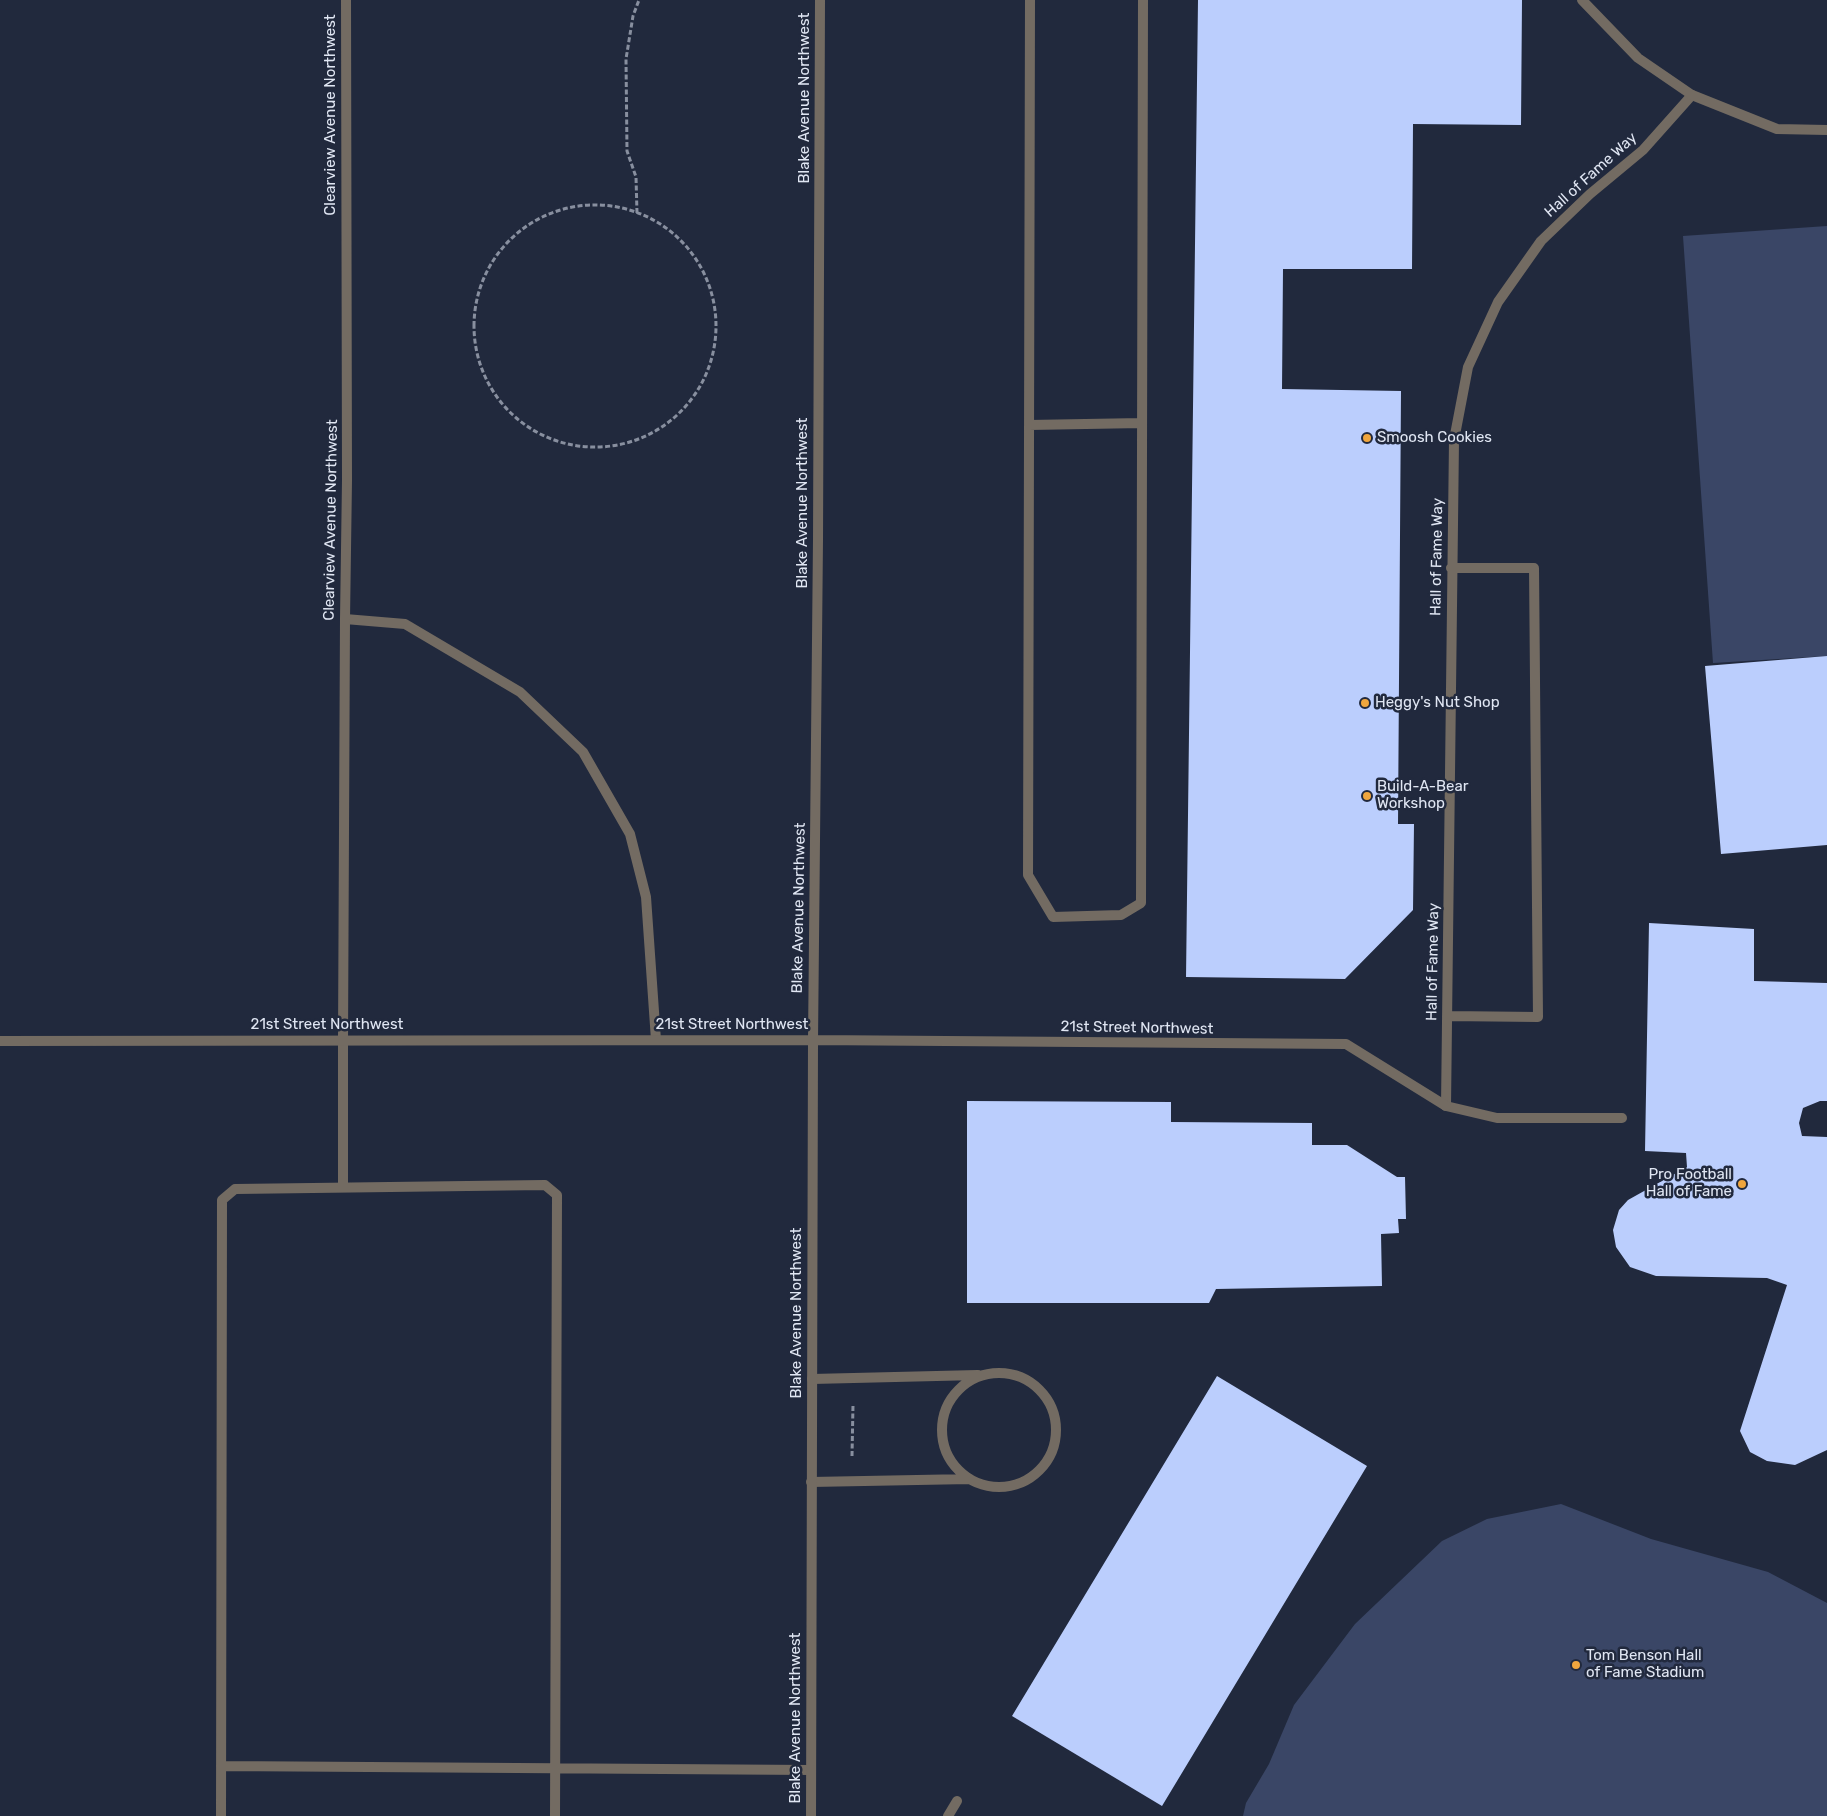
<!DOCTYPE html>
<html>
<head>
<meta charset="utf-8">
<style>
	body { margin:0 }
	canvas { display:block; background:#21293d }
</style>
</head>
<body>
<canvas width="1827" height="1816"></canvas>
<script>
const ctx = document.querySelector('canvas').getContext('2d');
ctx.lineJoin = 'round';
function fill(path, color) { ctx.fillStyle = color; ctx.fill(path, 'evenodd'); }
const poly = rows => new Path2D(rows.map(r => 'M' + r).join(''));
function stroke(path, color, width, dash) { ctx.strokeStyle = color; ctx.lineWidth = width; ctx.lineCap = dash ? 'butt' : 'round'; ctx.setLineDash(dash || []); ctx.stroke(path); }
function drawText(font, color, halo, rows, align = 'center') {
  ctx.font = font + ' Rubik,sans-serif'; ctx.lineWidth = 5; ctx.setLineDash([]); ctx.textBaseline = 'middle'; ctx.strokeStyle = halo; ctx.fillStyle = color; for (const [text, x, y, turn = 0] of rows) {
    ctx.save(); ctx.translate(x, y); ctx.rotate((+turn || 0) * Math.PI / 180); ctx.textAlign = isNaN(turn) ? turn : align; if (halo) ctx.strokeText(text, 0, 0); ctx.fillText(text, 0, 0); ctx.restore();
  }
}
fill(poly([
	[1827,226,1827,656,1713,663,1683,236],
	[1561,1504,1651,1539,1768,1572,1827,1603,1827,1816,1243,1816,1246,1803,1269,1764,1294,1705,1355,1624,1442,1541,1487,1519]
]), '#3a4666');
fill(poly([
	[1198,0,1522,0,1521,125,1413,124,1412,269,1283,269,1282,389,1401,391,1398,824,1414,824,1413,910,1345,979,1186,977],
	[1827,656,1827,845,1721,854,1705,666],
	[1649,923,1754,929,1754,981,1827,983,1827,1101,1820,1101,1803,1108,1799,1123,1802,1136,1827,1137,1827,1450,1795,1465,1767,1461,1750,1452,1740,1431,1787,1285,1767,1278,1656,1276,1630,1267,1616,1247,1613,1230,1619,1210,1628,1200,1687,1167,1686,1153,1645,1151],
	[967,1101,1171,1102,1171,1122,1312,1123,1312,1145,1347,1145,1397,1177,1405,1177,1406,1219,1398,1219,1399,1233,1381,1234,1382,1286,1216,1289,1209,1303,967,1303],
	[1217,1376,1367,1466,1162,1806,1012,1716]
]), '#bbcefd');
stroke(poly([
	'474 326a121 121 0 1 1 242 0a121 121 0 1 1-242 0Z',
	[637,213,636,177,627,151,626,59,633,16,639,0],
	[852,1456,853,1405]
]), '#888f9f', 3, [5, 2.5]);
stroke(poly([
	[1030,0,1028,875,1053,917,1121,915,1141,903,1143,0],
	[1029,425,1142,423],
	[345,619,405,624,520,692,583,752,630,834,646,897,656,1040],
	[1447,1016,1538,1017,1534,568,1451,568],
	[1622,1118,1497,1118,1446,1106,1454,440,1468,367,1498,302,1541,241,1590,194,1643,150,1692,95],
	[343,1187,343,1040],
	'942 1430a57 57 0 1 1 114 0a57 57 0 1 1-114 0Z',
	[812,1379,978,1375],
	[811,1482,970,1479],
	[221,1766,811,1770],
	[221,1816,222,1200,235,1189,545,1185,557,1195,555,1816],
	[948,1816,957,1801]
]), '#736b62', 10);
stroke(poly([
	[1582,0,1638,58,1692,95,1777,129,1827,130],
	[343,1040,345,619,347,480,346,0],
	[0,1041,813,1040,1346,1044,1446,1106],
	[811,1816,813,1040,818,540,820,0]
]), '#736b62', 10);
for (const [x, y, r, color] of [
	[1367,438,5,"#f0a63e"],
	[1365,703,5,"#f0a63e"],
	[1367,796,5,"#f0a63e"],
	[1742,1184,5,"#f0a63e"],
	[1576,1665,5,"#f0a63e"]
]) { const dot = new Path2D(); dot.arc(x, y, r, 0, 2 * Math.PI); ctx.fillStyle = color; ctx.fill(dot); stroke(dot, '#21293d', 2); }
drawText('15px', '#e0e6f3', '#21293d', [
	["Blake Avenue Northwest",805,98,-90],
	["Clearview Avenue Northwest",331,115,-90],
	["Hall of Fame Way",1591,175,-42],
	["Blake Avenue Northwest",803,503,-90],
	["Clearview Avenue Northwest",331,520,-89],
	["Hall of Fame Way",1437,557,-89],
	["Blake Avenue Northwest",799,908,-89],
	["Hall of Fame Way",1433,962,-89],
	["21st Street Northwest",327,1025],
	["21st Street Northwest",732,1025],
	["21st Street Northwest",1137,1028,1],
	["Blake Avenue Northwest",797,1313,-90],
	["Blake Avenue Northwest",796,1718,-90]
]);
drawText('15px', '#e0e6f3', '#21293d', [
	["Smoosh Cookies",1377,438],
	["Heggy's Nut Shop",1375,703],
	["Build-A-Bear",1377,787],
	["Workshop",1377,804],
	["Pro Football",1732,1175,"right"],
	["Hall of Fame",1732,1192,"right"],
	["Tom Benson Hall",1586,1656],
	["of Fame Stadium",1586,1673]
], 'left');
</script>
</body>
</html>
